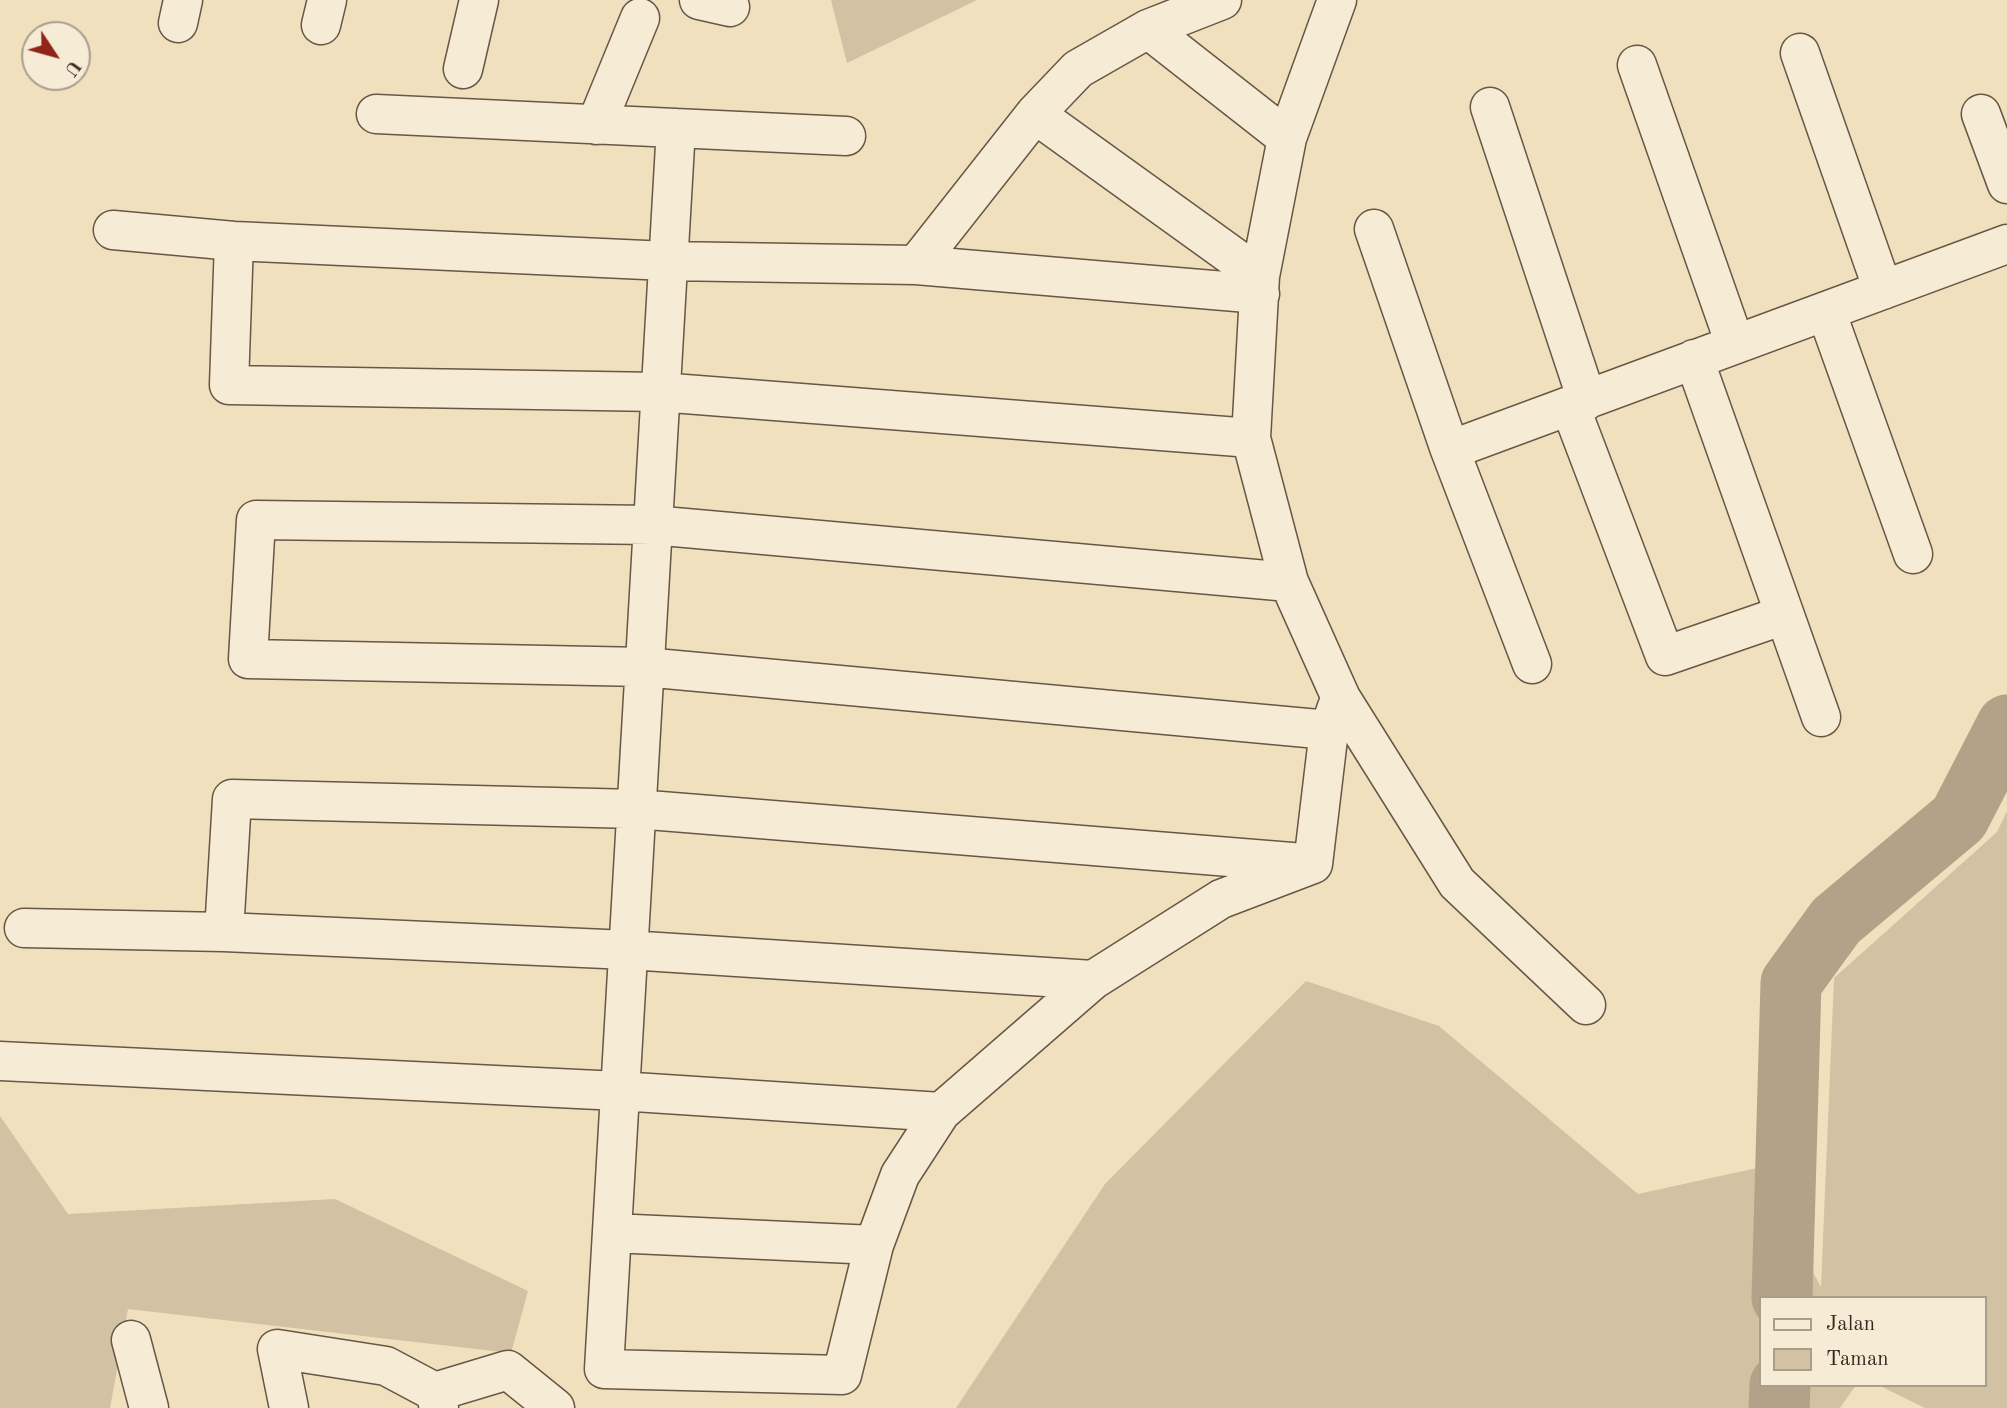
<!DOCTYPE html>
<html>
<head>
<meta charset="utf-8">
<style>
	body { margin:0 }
	#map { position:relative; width:2007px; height:1408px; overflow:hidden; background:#f1e0bd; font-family:"Old Standard TT",serif }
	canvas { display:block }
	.legend { position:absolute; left:1759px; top:1296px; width:228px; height:91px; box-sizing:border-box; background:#f6ebd4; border:2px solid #ab9d8c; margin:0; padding:9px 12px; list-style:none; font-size:21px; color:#3a2820 }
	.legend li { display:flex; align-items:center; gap:14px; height:35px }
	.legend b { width:35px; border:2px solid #ab9d8c }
	.north { position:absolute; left:21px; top:21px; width:70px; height:70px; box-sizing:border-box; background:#f6ebd4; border:2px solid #ab9d8c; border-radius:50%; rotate:126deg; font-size:19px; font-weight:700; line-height:28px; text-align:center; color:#3a2820 }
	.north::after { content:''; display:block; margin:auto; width:24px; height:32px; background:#8f2418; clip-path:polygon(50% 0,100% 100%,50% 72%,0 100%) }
</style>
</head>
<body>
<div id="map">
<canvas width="2007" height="1408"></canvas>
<ul class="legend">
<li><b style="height:9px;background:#f6ebd4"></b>Jalan</li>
<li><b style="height:19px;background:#d2c1a2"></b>Taman</li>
</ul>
<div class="north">U</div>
</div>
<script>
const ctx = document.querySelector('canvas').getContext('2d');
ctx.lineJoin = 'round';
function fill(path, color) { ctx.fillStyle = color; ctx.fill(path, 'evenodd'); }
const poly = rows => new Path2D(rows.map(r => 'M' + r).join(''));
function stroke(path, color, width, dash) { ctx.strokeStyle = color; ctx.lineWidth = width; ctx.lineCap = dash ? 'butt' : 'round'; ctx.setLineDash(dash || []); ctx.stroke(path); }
fill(poly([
	[831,0,977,0,847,63],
	[2007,811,2007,1408,1925,1408,1878,1385,1984,1385,1984,1298,1760,1298,1760,1385,1856,1385,1840,1408,956,1408,1105,1184,1306,981,1439,1026,1638,1194,1757,1168,1821,1287,1834,978,1997,832],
	[0,1116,68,1214,335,1199,528,1291,511,1353,128,1309,110,1408,0,1408]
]), '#d2c1a2');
stroke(poly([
	[1782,1298,1791,983,1836,921,1959,818,2007,725],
	[1779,1408,1780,1385]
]), '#b3a188', 61);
const minor = poly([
	[699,0,730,7],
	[1337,0,1287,138,1260,276,1251,438,1289,582,1341,698,1457,883,1586,1005],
	[178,23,183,0],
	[321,25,327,0],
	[1148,29,1287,138],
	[1800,53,1883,290],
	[1637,65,1735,344],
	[463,69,479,0],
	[1490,107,1587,400],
	[376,114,846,136],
	[1035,114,1260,276],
	[1981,114,2007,184],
	[596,125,640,18],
	[676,128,604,1369,842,1375,874,1245,900,1175,941,1112,1093,980,1221,899,1313,864],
	[1374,229,1450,450,1532,664],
	[113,230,234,241,667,261,916,265,1260,294],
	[234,241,229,385,659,392,1251,438],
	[916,265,1035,114,1078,69,1148,29,1222,0],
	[1826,311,1913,554],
	[1694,359,1821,717],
	[1570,406,1665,656,1784,615],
	[1450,450,2007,244],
	[1289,582,652,525,256,520,248,659,644,667,1329,730],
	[1313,864,1329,730,1337,707],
	[24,928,224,932,628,950,1093,980],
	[224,932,232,799,636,809,1304,863],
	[0,1061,619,1091,941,1112],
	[612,1233,874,1245],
	[131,1340,149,1408],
	[435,1392,508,1370,555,1408],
	[289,1408,277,1349,386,1366,435,1392,439,1408]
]);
stroke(minor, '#685647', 41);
stroke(minor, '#f6ebd4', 38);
</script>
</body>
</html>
